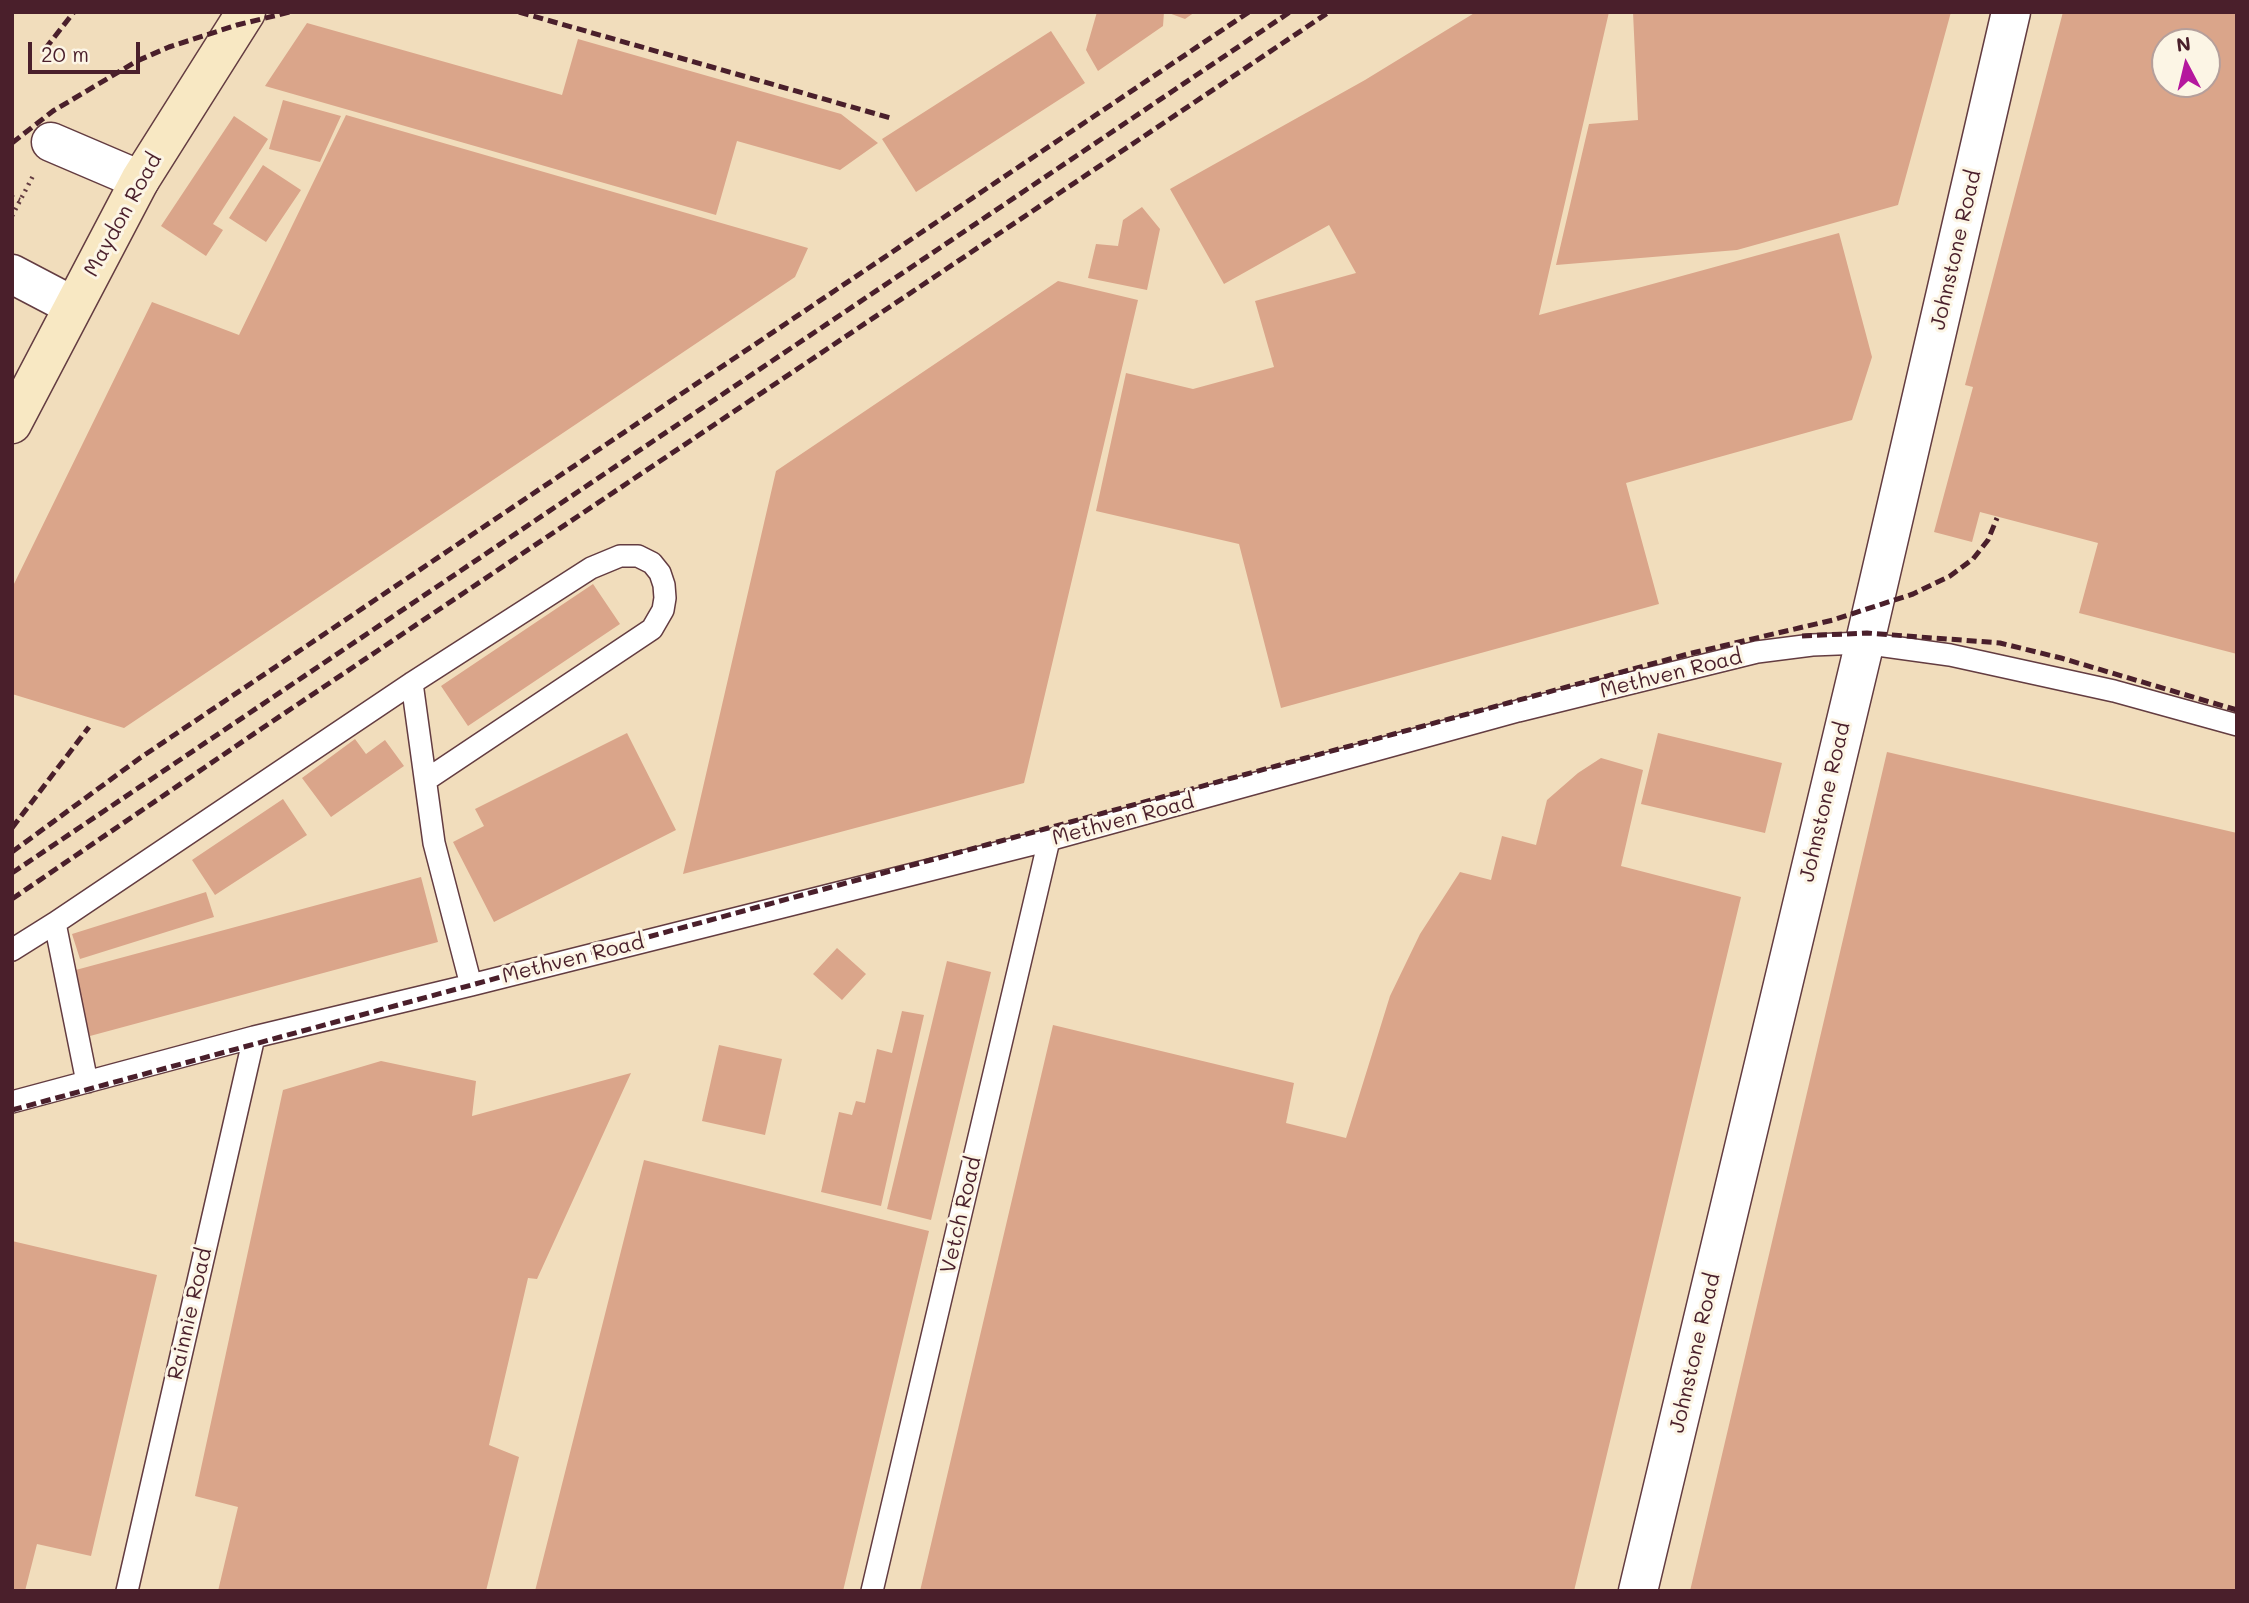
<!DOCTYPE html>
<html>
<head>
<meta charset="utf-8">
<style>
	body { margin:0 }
	#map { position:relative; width:2249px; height:1603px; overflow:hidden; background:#f1ddbc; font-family:Mali,sans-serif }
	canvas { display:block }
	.frame { position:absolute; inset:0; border:14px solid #4a1f2b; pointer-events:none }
	.north { position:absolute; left:2151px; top:28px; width:70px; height:70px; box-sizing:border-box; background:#fcf5e5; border:2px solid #b59f9b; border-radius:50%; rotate:353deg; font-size:19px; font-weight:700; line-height:28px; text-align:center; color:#4a1f2b }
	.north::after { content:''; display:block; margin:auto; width:24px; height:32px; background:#b5179e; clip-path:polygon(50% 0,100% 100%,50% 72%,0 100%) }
	.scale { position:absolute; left:28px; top:42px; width:112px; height:32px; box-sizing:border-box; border:4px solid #4a1f2b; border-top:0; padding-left:9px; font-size:21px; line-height:24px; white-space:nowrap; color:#4a1f2b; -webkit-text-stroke:5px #fcf5e5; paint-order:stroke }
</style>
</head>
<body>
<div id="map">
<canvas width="2249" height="1603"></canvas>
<div class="frame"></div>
<div class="north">N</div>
<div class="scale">20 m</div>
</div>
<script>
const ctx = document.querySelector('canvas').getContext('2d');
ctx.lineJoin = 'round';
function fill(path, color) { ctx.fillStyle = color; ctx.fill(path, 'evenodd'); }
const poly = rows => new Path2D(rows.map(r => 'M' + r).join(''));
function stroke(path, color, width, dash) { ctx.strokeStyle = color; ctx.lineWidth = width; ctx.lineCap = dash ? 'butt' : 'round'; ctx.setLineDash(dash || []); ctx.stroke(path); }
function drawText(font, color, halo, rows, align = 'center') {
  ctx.font = font + ' Mali,sans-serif'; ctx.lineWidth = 6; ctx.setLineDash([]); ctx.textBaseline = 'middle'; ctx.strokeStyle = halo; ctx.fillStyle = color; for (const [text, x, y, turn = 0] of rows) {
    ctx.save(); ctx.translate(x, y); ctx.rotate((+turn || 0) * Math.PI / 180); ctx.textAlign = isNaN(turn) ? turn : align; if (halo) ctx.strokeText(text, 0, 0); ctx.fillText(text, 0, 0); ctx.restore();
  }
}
fill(poly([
	[1097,12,1164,12,1163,26,1098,71,1086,50],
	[1166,12,1195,12,1185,19],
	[1476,12,1609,12,1539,315,1839,233,1872,357,1852,420,1626,483,1659,604,1281,708,1239,544,1096,511,1126,373,1193,389,1274,367,1255,301,1356,273,1329,225,1224,284,1170,189,1365,80],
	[1633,12,1951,12,1898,205,1737,250,1556,265,1589,124,1638,120],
	[2063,12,2237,12,2237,654,2079,613,2098,543,1980,512,1972,542,1934,532,1973,387,1965,385],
	[2165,42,2207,42,2207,84,2165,84],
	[307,23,562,95,578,39,841,114,878,143,840,170,737,141,716,215,265,86],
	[1051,31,1085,83,916,192,882,139],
	[283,100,341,116,320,162,269,149],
	[346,115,808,248,795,277,124,728,12,694,12,588,152,302,239,335],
	[234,116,268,139,213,224,223,230,206,256,161,226],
	[263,165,301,190,266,242,229,218],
	[1142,207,1160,229,1147,290,1088,278,1096,244,1118,246,1123,220],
	[1058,281,1138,300,1024,783,683,874,776,471],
	[593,584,620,624,468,726,441,686],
	[627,733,676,830,494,922,453,842,484,826,475,809],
	[1658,733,1782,763,1765,833,1641,804],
	[355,739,366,754,385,740,404,766,331,817,302,778],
	[1887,752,2237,833,2237,1591,1690,1591],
	[1601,758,1643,770,1621,866,1741,897,1574,1591,920,1591,1053,1025,1294,1083,1286,1123,1346,1138,1390,996,1420,934,1460,872,1491,880,1502,836,1536,845,1547,800,1578,773],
	[283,799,307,835,215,895,192,860],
	[421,877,438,942,90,1036,72,971],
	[206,892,214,917,80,959,72,934],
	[837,948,866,974,842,1000,813,974],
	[947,961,991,972,931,1220,887,1209],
	[902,1011,924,1015,881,1206,821,1192,839,1112,852,1115,856,1101,865,1103,877,1049,892,1053],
	[719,1045,782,1059,765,1135,702,1121],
	[381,1061,476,1081,472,1116,631,1073,537,1279,528,1278,489,1445,519,1457,486,1591,218,1591,238,1507,195,1496,283,1090],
	[644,1160,929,1231,843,1591,535,1591],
	[12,1241,157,1275,91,1556,37,1544,25,1591,12,1591]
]), '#daa58a');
const lane = poly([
	[412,683,434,843,471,985],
	[12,950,55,923],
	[87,1082,55,923,412,683,591,568,620,556,638,556,652,563,660,573,664,585,665,598,663,610,652,629,426,780],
	[12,1102,254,1037,471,985,1049,840,1518,711,1757,652,1812,645,1863,643,1950,655,2114,691,2237,725],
	[127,1591,254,1037],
	[872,1591,1049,840]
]);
const street = poly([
	[51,142,140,180],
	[12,274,73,306],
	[1638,1591,1867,633,2011,12]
]);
const secondary = poly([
	[12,424,140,180,246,12]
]);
stroke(lane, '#633c41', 24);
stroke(street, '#633c41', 41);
stroke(secondary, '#633c41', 41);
stroke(poly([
	[12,197,20,200],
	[12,216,34,174]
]), '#633c41', 4.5, [2, 5]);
stroke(lane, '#fff', 21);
stroke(street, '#fff', 38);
stroke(secondary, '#f8e8c3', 38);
stroke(poly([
	[519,12,894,119],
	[45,49,74,12],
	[12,143,53,111,137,61,169,47,237,25,290,12],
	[1802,636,1867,633,2000,643,2061,658,2237,710],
	[12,828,89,727],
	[12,852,140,758,1249,12],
	[12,873,1290,12],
	[12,899,261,729,1329,12],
	[12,1110,1688,654,1833,620,1913,594,1950,576,1973,559,1988,540,1997,518]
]), '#4a1f2b', 5, [10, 5]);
drawText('21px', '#4a1f2b', '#fcf5e5', [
	["Maydon Road",123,215,-61],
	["Johnstone Road",1956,250,-77],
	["Methven Road",1671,674,-14],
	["Johnstone Road",1825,802,-77],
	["Methven Road",1123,820,-15],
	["Methven Road",573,959,-14],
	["Vetch Road",961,1215,-77],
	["Rainnie Road",190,1314,-77],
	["Johnstone Road",1695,1353,-77]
]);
</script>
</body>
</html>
